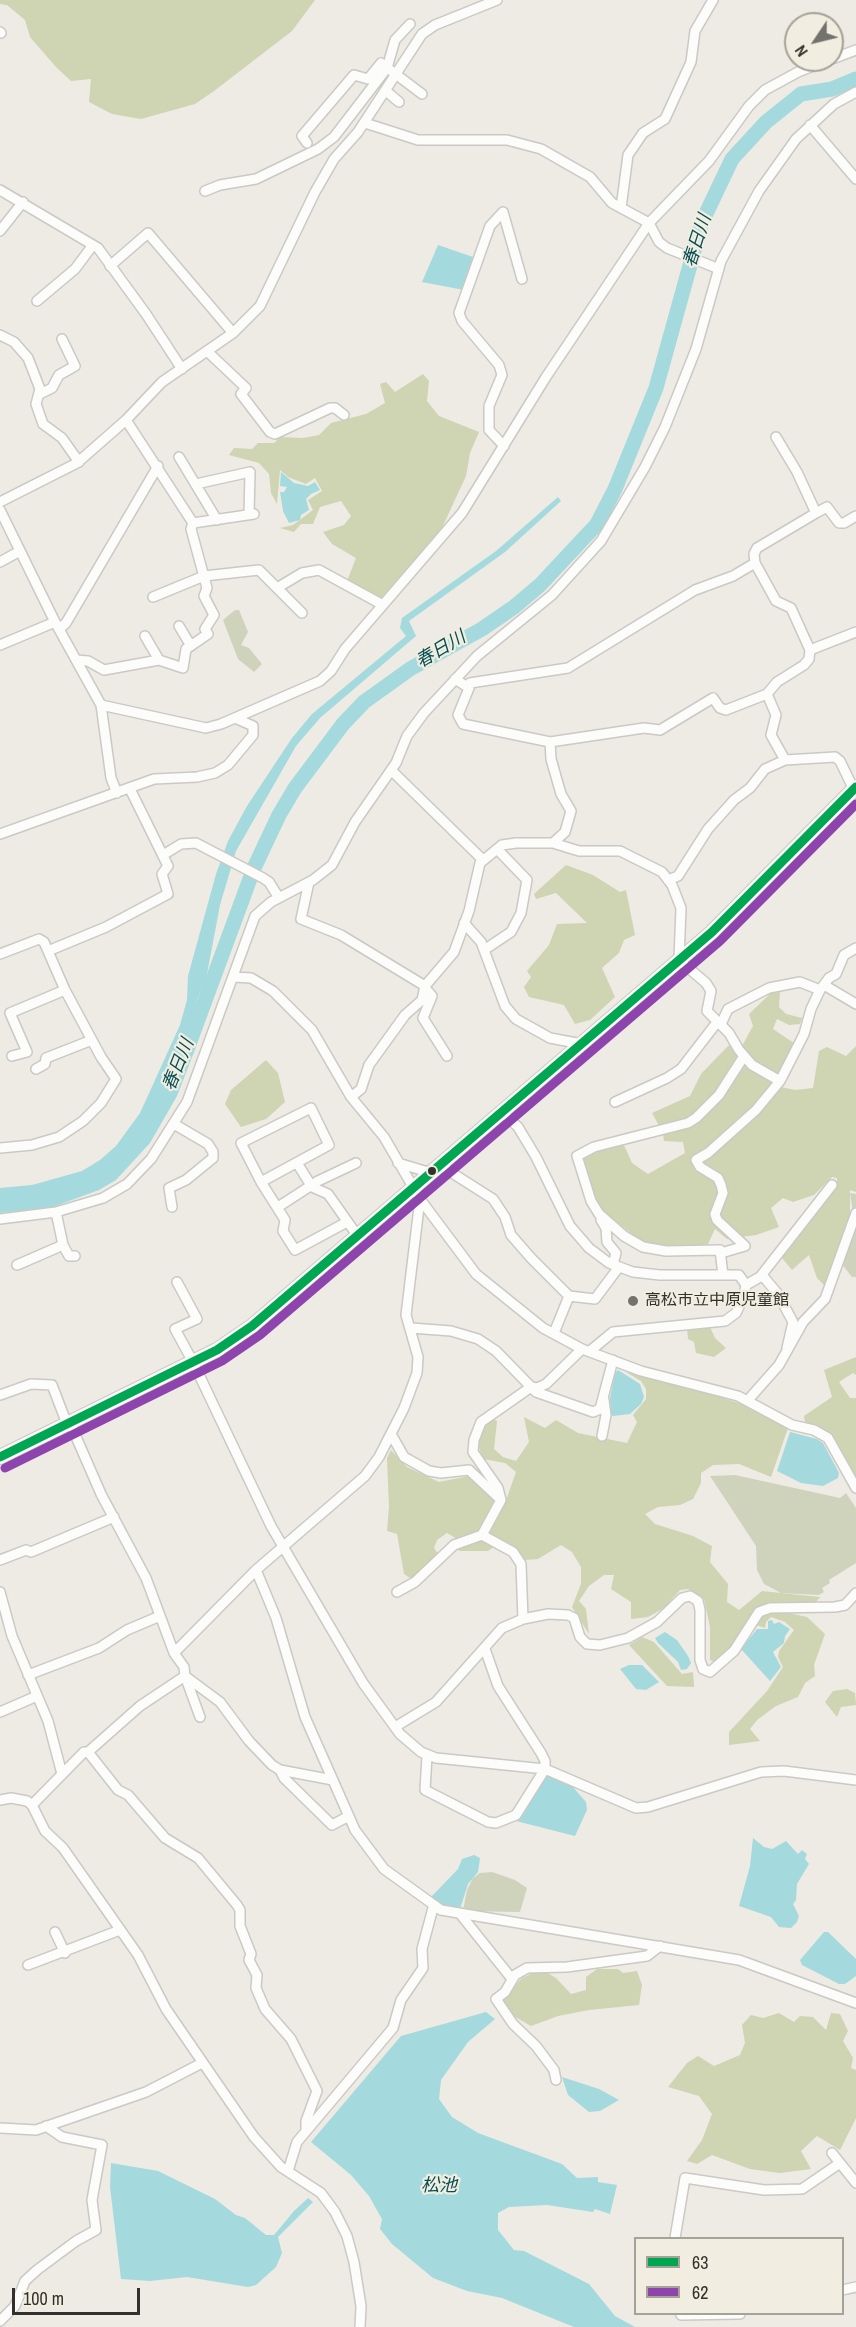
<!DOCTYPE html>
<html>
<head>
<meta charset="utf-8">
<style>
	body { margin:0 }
	#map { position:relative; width:856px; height:2327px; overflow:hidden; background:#edebe4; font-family:"Archivo Narrow",sans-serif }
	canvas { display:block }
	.legend { position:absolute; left:634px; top:2237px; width:210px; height:78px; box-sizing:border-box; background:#f1ede0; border:2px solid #a5a298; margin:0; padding:8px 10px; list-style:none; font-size:18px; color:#32312c }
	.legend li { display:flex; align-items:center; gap:12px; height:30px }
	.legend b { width:30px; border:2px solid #a5a298 }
	.north { position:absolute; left:784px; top:12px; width:60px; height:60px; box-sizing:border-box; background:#f1ede0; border:2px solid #a5a298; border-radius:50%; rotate:235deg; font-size:16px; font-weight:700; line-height:24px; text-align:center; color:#32312c }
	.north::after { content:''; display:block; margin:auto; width:21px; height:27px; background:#73726c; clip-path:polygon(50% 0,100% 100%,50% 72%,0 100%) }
	.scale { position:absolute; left:12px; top:2288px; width:128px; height:27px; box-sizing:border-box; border:3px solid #32312c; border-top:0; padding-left:8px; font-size:18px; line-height:21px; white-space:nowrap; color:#32312c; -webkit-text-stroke:4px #f1ede0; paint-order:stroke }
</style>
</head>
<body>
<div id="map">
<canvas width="856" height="2327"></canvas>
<ul class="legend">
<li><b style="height:8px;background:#00a651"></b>63</li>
<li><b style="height:8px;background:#8e44ad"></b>62</li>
</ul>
<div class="north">N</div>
<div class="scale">100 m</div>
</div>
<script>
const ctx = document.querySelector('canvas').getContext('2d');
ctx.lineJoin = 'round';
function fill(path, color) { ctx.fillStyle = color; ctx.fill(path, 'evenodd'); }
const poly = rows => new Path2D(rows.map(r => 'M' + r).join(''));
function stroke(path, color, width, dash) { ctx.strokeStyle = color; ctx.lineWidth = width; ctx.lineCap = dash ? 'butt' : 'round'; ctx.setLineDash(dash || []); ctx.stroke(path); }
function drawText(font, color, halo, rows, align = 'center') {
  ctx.font = font + ' "Archivo Narrow","Noto Sans JP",sans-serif'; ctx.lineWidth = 4.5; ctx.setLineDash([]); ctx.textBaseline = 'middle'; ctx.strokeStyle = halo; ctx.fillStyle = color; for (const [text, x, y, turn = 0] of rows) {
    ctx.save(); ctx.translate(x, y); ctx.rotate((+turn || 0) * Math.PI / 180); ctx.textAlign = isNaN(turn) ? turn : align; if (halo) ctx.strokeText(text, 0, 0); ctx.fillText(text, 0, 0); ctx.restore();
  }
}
fill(poly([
	[235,610,239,610,248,632,241,645,249,648,262,664,254,672,238,659,223,620],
	[850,1193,856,1194,856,1277,852,1277,841,1263,854,1219],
	[735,1475,840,1498,846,1493,856,1508,856,1563,829,1580,830,1583,822,1588,824,1592,819,1595,781,1593,764,1584,757,1570,756,1546,710,1476],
	[492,1872,515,1880,527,1888,520,1912,463,1911,467,1890,473,1878,480,1873]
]), '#cfd3bc');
fill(poly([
	[0,0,315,0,292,31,214,91,195,104,141,119,112,114,89,102,91,79,71,81,56,67,30,37,25,20,7,5,0,4],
	[423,374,429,381,427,401,439,416,479,432,470,453,466,476,441,530,381,598,347,581,356,558,332,544,323,532,344,525,351,516,341,501,320,507,313,524,301,524,294,532,280,528,293,525,313,510,308,500,322,491,315,478,306,484,288,477,280,470,277,504,271,493,269,474,259,463,229,455,234,448,252,449,258,443,274,443,280,437,303,438,319,435,331,423,366,414,385,403,380,384,386,382,395,392],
	[566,865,593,875,620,892,626,890,635,935,624,940,619,953,602,968,615,997,590,1020,575,1024,564,1005,529,997,524,987,531,977,527,971,549,945,557,924,587,923,556,893,536,899,534,894],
	[780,992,779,1007,786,1014,802,1018,800,1024,789,1025,777,1019,773,1029,794,1043,772,1085,795,1090,813,1088,819,1051,827,1047,846,1056,856,1046,856,1192,850,1190,850,1216,825,1286,817,1278,809,1255,792,1270,782,1258,837,1185,837,1178,832,1177,814,1195,793,1202,783,1198,771,1208,779,1227,756,1235,727,1239,715,1229,707,1246,667,1248,640,1240,599,1209,581,1158,623,1143,632,1163,648,1174,685,1153,683,1142,664,1141,663,1133,652,1113,690,1096,701,1074,728,1046,742,1046,753,1026,749,1014,771,993],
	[266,1060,278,1073,285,1102,266,1119,241,1127,225,1104,231,1090],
	[710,1327,715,1338,726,1348,714,1357,696,1353,694,1342,688,1339,687,1328],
	[856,1357,856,1375,853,1373,839,1382,850,1398,856,1398,856,1482,845,1466,837,1443,826,1431,805,1422,804,1416,832,1397,824,1370],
	[626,1372,659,1378,742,1404,788,1428,771,1477,739,1464,713,1465,701,1473,701,1483,693,1499,680,1505,658,1507,645,1514,655,1524,693,1536,712,1546,710,1562,728,1584,727,1602,739,1610,762,1591,820,1597,816,1602,772,1603,757,1607,727,1653,717,1663,710,1660,710,1627,704,1599,688,1589,680,1590,664,1608,648,1617,631,1619,631,1602,611,1589,614,1575,604,1575,589,1586,579,1601,586,1609,589,1634,572,1607,581,1584,581,1567,572,1552,561,1545,538,1559,524,1560,513,1547,502,1541,488,1551,459,1551,457,1539,447,1533,437,1540,434,1548,439,1555,413,1580,404,1574,397,1534,387,1531,389,1507,387,1458,391,1450,407,1467,439,1482,469,1476,503,1509,516,1472,505,1463,483,1459,479,1448,480,1431,489,1418,497,1421,494,1449,503,1457,516,1461,529,1442,524,1417,545,1428,556,1420,578,1433,627,1443,637,1422,633,1415,646,1399,646,1389,641,1381],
	[784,1612,807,1617,825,1634,814,1665,815,1676,805,1683,798,1697,776,1706,757,1720,750,1729,760,1741,729,1745,729,1732,767,1691,783,1667,778,1657,779,1651,794,1630,785,1622,771,1617,766,1622,765,1628,756,1625,764,1614],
	[642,1637,654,1642,682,1674,693,1672,694,1687,667,1686,629,1645],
	[847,1689,855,1693,856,1705,841,1707,837,1717,825,1702,833,1691],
	[541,1969,556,1978,571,1994,586,1990,586,1977,597,1969,618,1969,623,1973,637,1971,642,1985,639,2005,589,2010,558,2016,531,2026,510,2014,501,2000,522,1978],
	[779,2013,794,2022,800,2016,813,2017,826,2030,831,2013,840,2014,848,2031,843,2041,853,2058,851,2068,856,2070,856,2118,840,2150,817,2136,801,2151,811,2169,780,2173,750,2169,712,2155,697,2164,687,2161,702,2140,712,2114,699,2096,668,2087,687,2063,698,2056,714,2066,740,2055,745,2043,742,2025,751,2015,763,2018]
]), '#cfd4b2');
fill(poly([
	[438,245,473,257,464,290,422,282],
	[281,472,294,483,308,486,315,482,320,490,311,494,306,499,309,510,301,515,300,520,289,523,283,511,280,492,284,492,287,487,280,486],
	[558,497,561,501,505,552,409,621,416,636,320,718,296,746,236,851,220,905,206,979,197,1000,194,1019,198,1031,196,1047,177,1096,150,1143,116,1180,99,1190,50,1208,0,1213,0,1188,32,1185,82,1171,100,1160,116,1146,140,1113,180,1025,187,1000,188,976,216,874,228,841,247,806,292,738,312,714,406,636,400,628,402,618,496,551],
	[618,1370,640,1384,644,1397,641,1404,630,1414,613,1416,611,1415,610,1398,615,1373],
	[790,1432,817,1439,823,1443,839,1473,838,1478,823,1486,801,1483,777,1471],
	[772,1620,774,1624,779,1622,790,1629,785,1636,784,1643,773,1652,781,1667,770,1681,741,1649,757,1629,768,1629,768,1621],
	[665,1632,677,1640,688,1656,691,1663,687,1669,681,1670,678,1662,658,1643,655,1638],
	[629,1665,642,1665,659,1682,646,1690,636,1689,620,1669],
	[546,1775,572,1786,586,1802,587,1810,575,1836,516,1821,530,1796],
	[753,1838,764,1847,772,1849,786,1841,798,1854,802,1850,807,1854,805,1859,809,1864,797,1884,796,1900,793,1904,799,1916,797,1922,791,1928,779,1927,771,1917,739,1906,750,1866],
	[474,1855,480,1858,478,1872,468,1884,460,1909,444,1907,430,1898,458,1869,462,1859],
	[824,1932,828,1932,856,1959,856,1976,845,1984,839,1984,802,1965,800,1960],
	[486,2012,495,2019,468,2042,441,2080,439,2099,452,2117,478,2133,562,2164,577,2178,598,2177,598,2182,617,2185,610,2214,595,2209,593,2212,547,2205,509,2207,498,2213,498,2230,514,2250,524,2251,589,2284,615,2316,635,2327,574,2327,502,2298,467,2291,433,2278,392,2244,380,2229,382,2219,369,2196,351,2175,311,2142,401,2036],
	[562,2077,599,2089,619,2100,600,2111,589,2112,568,2095],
	[111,2163,158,2171,215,2199,236,2215,245,2218,266,2235,274,2235,294,2211,308,2198,313,2202,278,2237,282,2253,276,2267,256,2285,248,2287,187,2277,150,2281,121,2279,110,2187]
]), '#a4dadd');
stroke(poly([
	[189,1044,254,868,279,815,295,788,343,724,364,702,410,669,482,629,514,607,540,585,597,524,615,489,656,388,702,222,732,159,766,122,801,94,832,89,856,79]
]), '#a4dadd', 15);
const street = poly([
	[0,32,1,33],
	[832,59,856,50],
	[386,91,399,102],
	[365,123,418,140,507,140,541,149,590,177,612,203,649,223,659,242,667,248,719,269],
	[810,125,856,179],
	[307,143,302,136,354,75,368,79,381,63,422,94],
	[0,190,98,248,146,314,182,369],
	[205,191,220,185,256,179,318,149,334,137,387,68,395,40,410,24],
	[621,208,628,155,643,133,665,119,691,62,695,31,713,0],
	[0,231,23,202],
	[110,266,148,233,233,333],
	[37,301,75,269,93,245],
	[0,335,14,342,28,358,40,389,36,404,43,424,62,438,79,462],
	[209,353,246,388,241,394,270,432,275,434,330,408,335,408,344,415],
	[40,394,52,388,59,375,75,366,62,339],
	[126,420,193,523,254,514],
	[776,437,797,472,816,513],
	[504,446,489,430,489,406,502,375,499,365,462,321,459,313,490,226,503,212,522,279],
	[179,457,217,520],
	[196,484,250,472,249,514],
	[0,502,77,463,126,420,162,382,233,333,260,306,315,192,334,159,358,132,422,34,435,25,497,0],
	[0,510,55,622,101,705,111,778,117,793],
	[0,562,20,551],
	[755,563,754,554,757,548,816,513,827,507,839,523,844,523,856,516],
	[277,588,302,573,319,570,383,605],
	[153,597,204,576,259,570,302,613],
	[179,626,191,646],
	[59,629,66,623,158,466],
	[145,636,159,660],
	[0,645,55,622],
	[810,650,856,632],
	[76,660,88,661,104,670,159,660,183,668,186,649,208,634,205,629,214,615,204,596,207,588,191,529,193,523],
	[455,679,469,688,458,715,463,724,550,742,644,728,660,730,713,698,720,708,726,710,767,694,776,715,771,735,785,760,835,757,840,761,854,790],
	[467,687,470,683,568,668,695,590,733,576,755,563,776,601,791,608,810,650,809,659,804,665,777,682,767,694],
	[101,705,206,728,221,724,320,681,331,671,345,649,462,513,546,377,649,223,709,161,749,106,765,90,798,72,828,60],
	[550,742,551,759,561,794,571,811,565,832,553,843],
	[391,770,483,860],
	[0,834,154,779,197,777,215,773,228,765,253,735,253,726,235,718],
	[163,855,181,844,196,843,263,878,269,882,279,898],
	[668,880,678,876,708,829,734,800,750,788,765,769,785,760],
	[309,882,301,919,341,935,425,986],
	[464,923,481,942,505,1006,516,1019,550,1038,582,1044],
	[484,950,511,932,521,913,527,880,497,849],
	[48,951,106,927,168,894,162,874,168,866,130,789],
	[0,954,39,939,44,942,65,990,101,1057,116,1079,101,1103,83,1121,59,1137,32,1145,0,1148],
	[234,977,251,978,273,991,312,1030,351,1097,384,1137,420,1199,476,1274,543,1328,582,1349,641,1371,738,1396,792,1425,814,1430,828,1438,856,1488],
	[824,985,856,1004],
	[425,988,432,996,423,1018,447,1056],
	[721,1024,728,1009,769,988,800,982,820,990],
	[12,1056,27,1052,10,1013,65,990],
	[36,1069,45,1064,46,1058,92,1040],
	[351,1097,361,1089,369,1065,405,1015,422,1000,425,986,454,952,469,911,480,863,502,845,516,843,553,843,579,851,620,851,662,872,672,885,681,908,679,960,706,983,711,991,707,1011,729,1033,739,1050,752,1065,780,1081],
	[615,1102,667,1078,681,1069,718,1021],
	[501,1111,518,1127,536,1157,570,1226,589,1248,609,1263,633,1272,660,1275,739,1275,746,1285,744,1296,736,1313,725,1321,613,1332,590,1351],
	[297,1163,312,1187,328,1194,357,1235],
	[398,1163,428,1172],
	[438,1164,493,1199,505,1217,511,1235,531,1258,569,1296],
	[261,1182,329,1145,311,1108,241,1143,261,1182,285,1220,283,1231,295,1250,347,1222],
	[420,1199,406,1315,418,1357,417,1373,404,1408,379,1457,365,1476,256,1570,276,1618,305,1717,355,1830,384,1869,441,1910,739,1960,856,2003],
	[172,1207,169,1188,186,1180,213,1158,213,1152,208,1144,174,1124],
	[278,1207,318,1181,356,1163],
	[56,1212,63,1245,69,1256,75,1256],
	[0,1219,56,1212,103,1198,127,1184,151,1159,187,1102,255,916,271,902,313,880,332,865,355,822,396,763,407,736,424,713,477,656,552,595,601,541,645,467,665,427,696,349,721,261,759,191,796,139,834,104,856,92],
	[601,1220,606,1228,607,1242,616,1253,613,1264],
	[721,1253,745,1246,717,1220,715,1214,723,1193,721,1185,718,1178,700,1167,696,1160,708,1153,756,1110,780,1081,804,1034,811,1009,820,990,829,978,836,974,844,955,856,948],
	[17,1265,63,1245],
	[723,1275,720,1250,666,1251,643,1247,624,1236,599,1214,591,1201,577,1156,594,1147,688,1123,696,1118,719,1095,744,1056],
	[762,1275,778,1294,793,1322,787,1348],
	[177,1282,197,1319,175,1329,193,1362,271,1526,363,1683,400,1734,421,1752,436,1758,545,1769,636,1808,648,1807,761,1772,784,1771,856,1780],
	[746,1285,760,1277,832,1185],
	[411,1328,451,1331,478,1339,496,1351,536,1392,593,1412,600,1409,613,1360],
	[554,1333,569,1296,595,1299,619,1267],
	[0,1395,31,1384,52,1385,67,1424],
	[748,1400,779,1365,803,1322,825,1299,856,1213],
	[70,1423,101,1494,146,1578,174,1653,184,1667,185,1676,220,1702,249,1741,272,1765,280,1770,333,1780],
	[391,1434,404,1457,429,1471,441,1473,469,1470,500,1499],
	[602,1436,606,1415,604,1400],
	[482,1535,501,1500,498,1488,473,1452,474,1440,481,1422,531,1387,537,1388,546,1384,582,1349],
	[0,1560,26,1550,31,1552,114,1517],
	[0,1592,12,1636,48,1721,62,1774],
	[397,1592,415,1582,454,1545,482,1535,513,1552,521,1564,523,1619],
	[174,1653,256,1570],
	[28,1675,99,1648,127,1630,160,1616],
	[0,1712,37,1696],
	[395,1727,436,1702,502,1628,523,1619,548,1614,568,1615,574,1618,580,1637,587,1644,600,1645,628,1638,657,1622,682,1598,690,1596,698,1601,700,1610,700,1660,703,1669,710,1672,734,1651,759,1612,770,1608,835,1607,845,1605,856,1593],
	[88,1752,118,1790,128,1795,165,1838,198,1858,237,1905,240,1910,240,1926,251,1954,249,1960,257,1975,256,1988,265,2009,291,2039,317,2091,306,2121,306,2130],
	[427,1756,425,1790,488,1822,496,1823,516,1815,545,1769,545,1761,541,1753,498,1686,485,1649],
	[280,1770,284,1778,332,1825,349,1816],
	[0,1800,11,1798,27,1801,32,1805,45,1831,63,1848,138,1955,166,2009,254,2137,281,2167,321,2193,335,2212,347,2236,354,2262,361,2306,360,2327],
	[32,1805,84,1752,88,1752,140,1706,185,1676,200,1717],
	[461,1915,512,1979],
	[55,1932,65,1953],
	[28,1965,120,1930],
	[556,2080,554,2070,536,2046,513,2024,496,1999,505,1992,515,1975,527,1968,567,1967,647,1956,660,1946],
	[0,2128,36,2130,146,2092,202,2063],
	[832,2153,856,2183],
	[288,2171,297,2142,393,2028,401,2000,423,1968,422,1949,433,1908],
	[675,2238,685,2178,764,2190,802,2189,840,2163],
	[842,2290,856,2287],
	[681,2315,740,2314],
	[0,2321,15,2306,25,2281,37,2270,76,2241,96,2230,92,2200,102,2145,62,2137,46,2126]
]);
const secondary = poly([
	[0,1457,217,1350,252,1326,712,932,856,787]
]);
stroke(street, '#cbc9c4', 12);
stroke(secondary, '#cbc9c4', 16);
stroke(street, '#fcfcfb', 9);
stroke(secondary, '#fcfcfb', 14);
stroke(poly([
	[0,1457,217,1350,252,1326,712,932,856,787]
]), '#00a651', 9);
stroke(poly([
	[5,1468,222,1361,260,1335,720,941,856,804]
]), '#8e44ad', 9);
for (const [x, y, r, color] of [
	[432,1171,5,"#32312c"],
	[633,1301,6,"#73726c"]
]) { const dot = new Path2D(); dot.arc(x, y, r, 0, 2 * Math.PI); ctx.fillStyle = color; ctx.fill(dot); stroke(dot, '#f1ede0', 2); }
drawText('16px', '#32312c', '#f1ede0', [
	["高松市立中原児童館",645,1301]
], 'left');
drawText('italic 18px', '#064e54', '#f1ede0', [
	["春日川",698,241,-72],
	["春日川",441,650,-31],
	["春日川",179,1065,-68],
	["松池",439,2186]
]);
</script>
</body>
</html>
